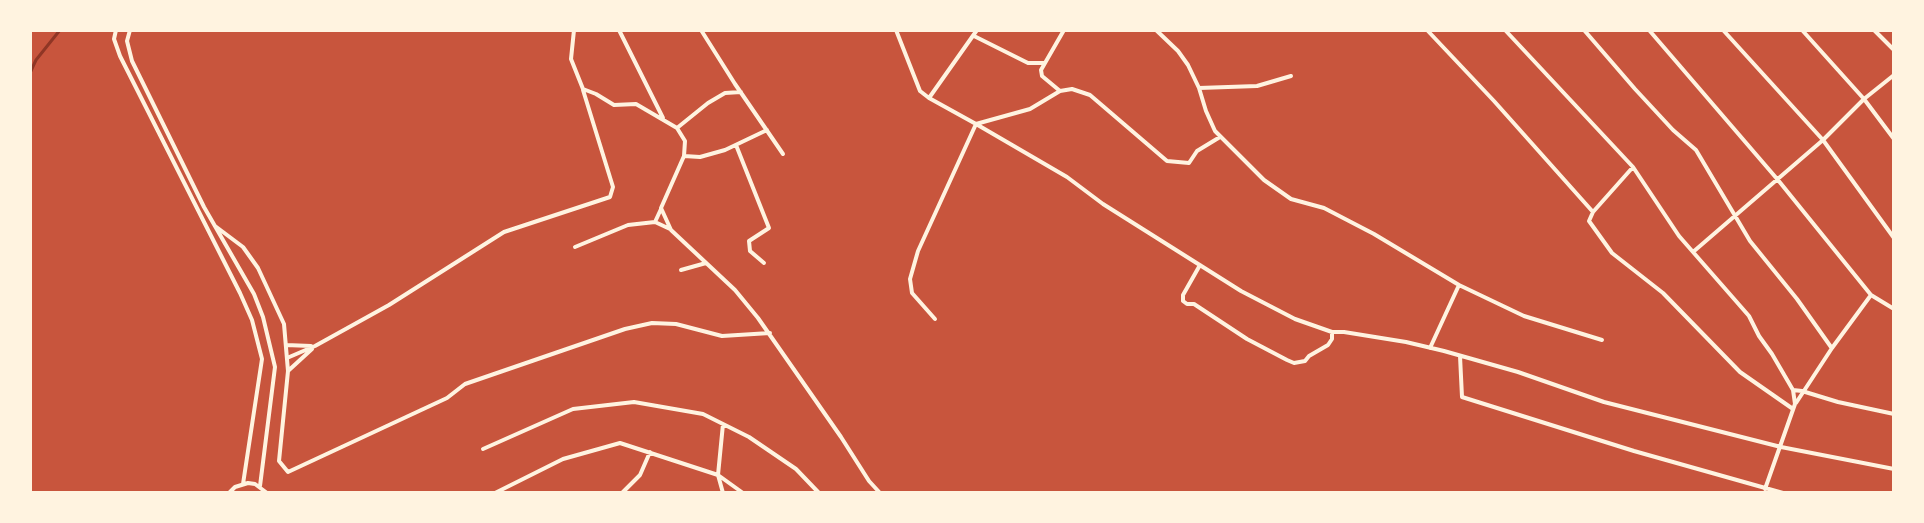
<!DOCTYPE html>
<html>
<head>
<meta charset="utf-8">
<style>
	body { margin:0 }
	#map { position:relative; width:1924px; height:523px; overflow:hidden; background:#c8553d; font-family:"Playfair Display",serif }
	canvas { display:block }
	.frame { position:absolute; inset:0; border:32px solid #fff3e0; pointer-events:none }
</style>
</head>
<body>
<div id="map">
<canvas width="1924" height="523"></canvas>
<div class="frame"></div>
</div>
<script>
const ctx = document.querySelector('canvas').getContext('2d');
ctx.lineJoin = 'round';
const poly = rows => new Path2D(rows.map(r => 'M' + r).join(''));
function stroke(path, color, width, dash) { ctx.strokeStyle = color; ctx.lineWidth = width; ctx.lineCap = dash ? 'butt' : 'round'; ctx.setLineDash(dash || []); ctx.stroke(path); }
stroke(poly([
	[30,73,36,60,60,30]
]), '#8f3625', 3);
stroke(poly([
	[116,30,114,39,120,56,240,293,252,320,262,359,243,484],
	[130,30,127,41,132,61,204,207,254,294,263,317,275,367,260,486],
	[574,30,571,59,583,89,596,94,614,105,636,104,677,128,685,141,684,156,661,208,671,230,735,290,758,318,841,437,869,481,880,493],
	[619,30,663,118],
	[701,30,735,84,783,154],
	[896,30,920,91,929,98,976,124,1067,177,1103,204,1241,291,1295,319,1332,332,1344,332,1406,342,1444,351,1518,372,1604,402,1781,447,1894,469],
	[1156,30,1178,51,1188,65,1199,88,1206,111,1215,131,1264,180,1291,199,1324,208,1374,234,1459,285,1524,316,1602,340],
	[1427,30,1494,101,1593,212],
	[1505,30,1633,167,1679,236,1749,316,1759,336,1772,354,1793,390,1795,404,1765,489],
	[1584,30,1635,89,1673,130,1696,150,1750,241,1797,299,1831,347],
	[1649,30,1778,180,1871,295,1832,348,1796,403],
	[1723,30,1823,140,1894,238],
	[1802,30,1864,99,1894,139],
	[1874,30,1894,50],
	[974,36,1028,63,1045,63,1064,30],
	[1045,63,1041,70,1042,76,1060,91],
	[1199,88,1257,86,1291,76],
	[929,98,977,30],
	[677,128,708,103,725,93,741,92],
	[736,145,769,228,749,241,750,251,764,263],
	[684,156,700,157,725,150,767,130],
	[1633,167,1593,212,1589,221,1612,253,1663,293,1740,372,1793,409],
	[655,222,661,209],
	[215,226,243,247,258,268,284,324,288,371,279,461,288,472,447,398,465,384,625,329,652,323,676,324,722,336,770,333],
	[575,247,628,225,655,222,670,229],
	[1693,252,1823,140,1864,99,1894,75],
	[1200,265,1183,295,1183,301,1187,304,1194,304,1247,339,1287,360,1294,363,1305,361,1309,356,1328,345,1332,339,1332,332],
	[681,270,706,263],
	[1871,295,1894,309],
	[935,319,912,293,910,279,918,251,976,124,1030,109,1060,91,1072,89,1090,95,1167,161,1189,163,1197,151,1220,137],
	[286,345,311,346],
	[1430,348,1459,285],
	[1460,356,1462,397,1634,451,1783,493],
	[287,358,315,346,389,305,504,232,610,197,613,187,583,90],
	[288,371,312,349],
	[1793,390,1802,391,1838,402,1894,414],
	[723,424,718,475,723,493],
	[483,449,573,409,634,402,703,414,749,437,796,469,819,493],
	[229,493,235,487,248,483,255,484,267,493],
	[495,493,563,459,620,443,718,475,743,493],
	[622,493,640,475,650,452]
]), '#fff3e0', 4);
</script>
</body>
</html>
